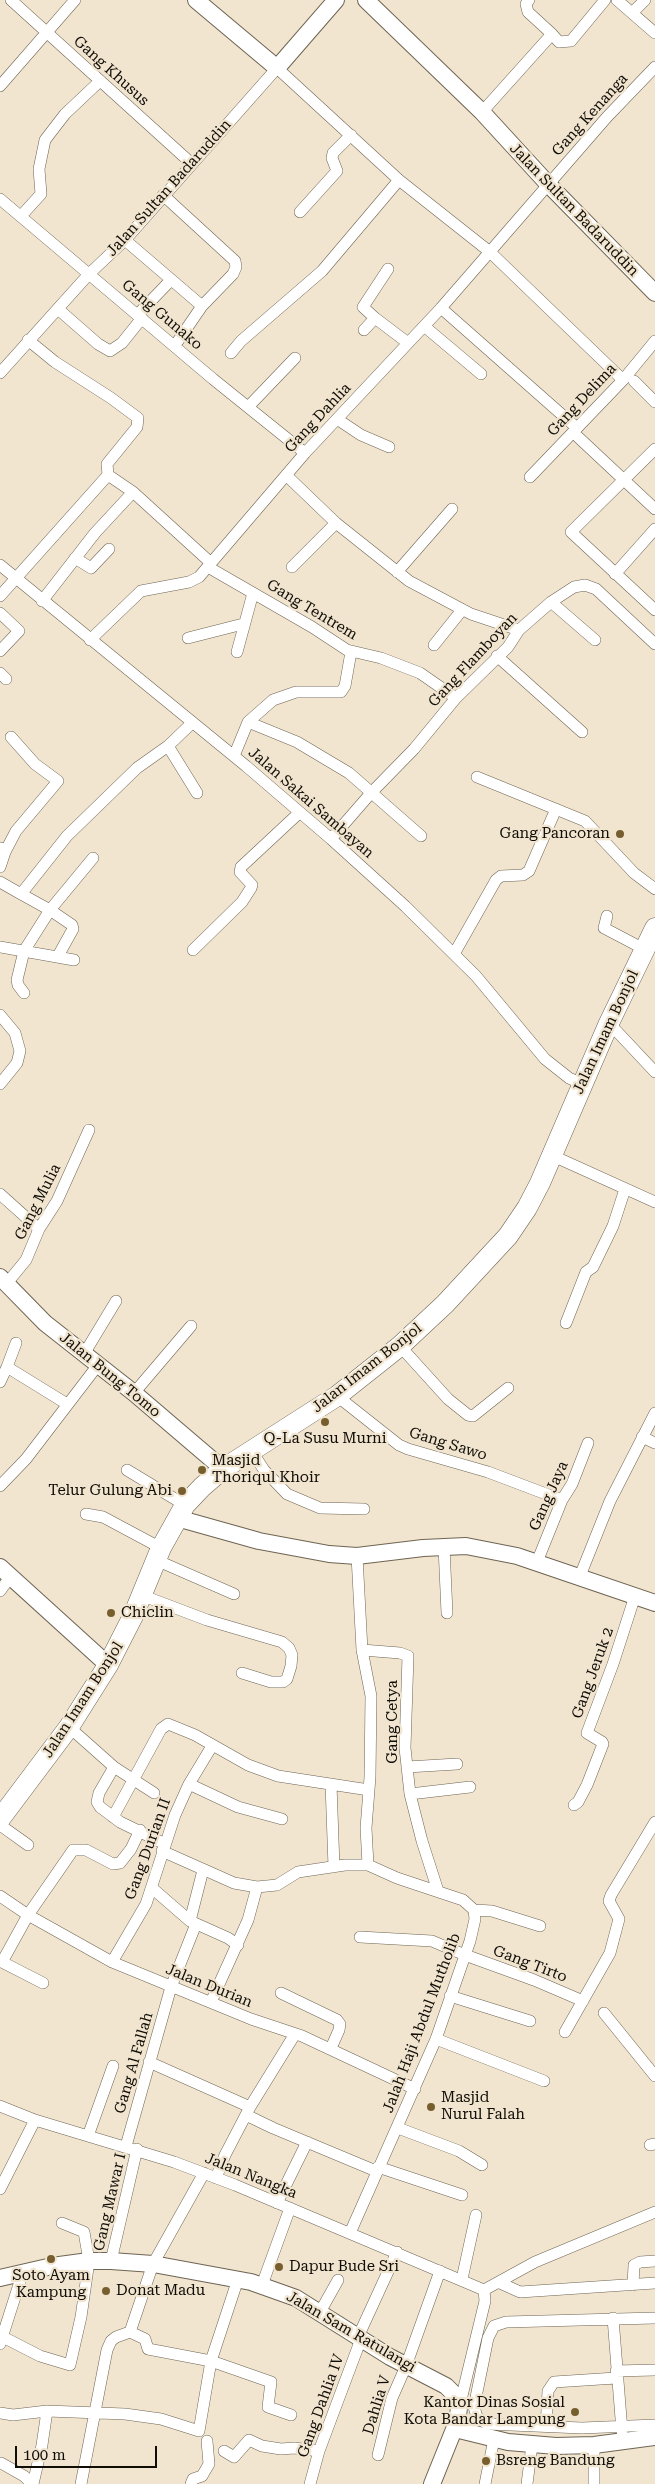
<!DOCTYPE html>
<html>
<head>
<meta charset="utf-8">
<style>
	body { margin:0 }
	#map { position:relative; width:655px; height:2484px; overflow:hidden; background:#f1e5d0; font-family:"Roboto Serif",serif }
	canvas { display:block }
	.scale { position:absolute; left:15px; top:2446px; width:142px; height:22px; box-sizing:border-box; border:2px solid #100c06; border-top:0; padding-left:6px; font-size:15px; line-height:18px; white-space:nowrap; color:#100c06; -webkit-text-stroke:4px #f1e5d0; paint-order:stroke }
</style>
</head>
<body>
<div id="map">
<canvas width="655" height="2484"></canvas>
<div class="scale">100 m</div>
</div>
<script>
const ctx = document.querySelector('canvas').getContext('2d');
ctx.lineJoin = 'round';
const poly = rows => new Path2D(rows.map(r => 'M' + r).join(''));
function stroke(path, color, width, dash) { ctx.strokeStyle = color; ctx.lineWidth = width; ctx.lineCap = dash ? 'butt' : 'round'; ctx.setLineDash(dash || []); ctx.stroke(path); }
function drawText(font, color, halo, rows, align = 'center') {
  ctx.font = font + ' "Roboto Serif",serif'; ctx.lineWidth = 4.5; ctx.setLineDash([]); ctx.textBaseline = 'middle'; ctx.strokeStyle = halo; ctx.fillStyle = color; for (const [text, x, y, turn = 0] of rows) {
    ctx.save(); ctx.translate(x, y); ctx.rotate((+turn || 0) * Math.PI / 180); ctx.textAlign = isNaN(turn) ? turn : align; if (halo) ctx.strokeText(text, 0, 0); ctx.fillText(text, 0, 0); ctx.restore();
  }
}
const street = poly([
	[11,0,191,163],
	[617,0,655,33],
	[632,13,645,0],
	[552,34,559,42,571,41,605,0],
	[0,86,75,0],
	[482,112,552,34,528,12,526,4,529,0],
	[163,195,235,261,236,267,233,274,202,306],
	[0,199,213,379,305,453],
	[300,212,337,171,332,158,333,153,351,135],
	[21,216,41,194,39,169,45,140,65,114,100,81],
	[125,240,202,306,178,341],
	[441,308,577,428],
	[58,309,98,344,110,351,122,343,142,318],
	[141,311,171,280],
	[375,318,363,307,388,269],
	[424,326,481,374],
	[364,330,375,318,408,343],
	[28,340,55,362,111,398,138,418,137,427,107,464,108,475,133,492,211,563],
	[231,353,241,341,322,271,399,180],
	[0,373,89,274,125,240,277,68,399,180,490,252,623,380],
	[634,381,655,402],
	[249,406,295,358],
	[337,419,361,435,389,447],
	[578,437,655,509],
	[655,449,571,532,655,610],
	[286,475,336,523,409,581,471,614,519,630],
	[530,477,623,380,655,341],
	[75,558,91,568,109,549],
	[0,565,246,766,331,839,405,906,476,976,545,1059,569,1078,582,1084],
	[208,567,312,627,347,650,381,658,420,673,456,698],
	[292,567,336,523],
	[397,572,452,509],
	[615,574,655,529],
	[0,596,108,475],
	[42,601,95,533,133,492],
	[551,602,595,640],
	[0,613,19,631,0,651],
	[188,638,243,624],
	[90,640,141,591,189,582,199,577,305,453,441,308,607,117,655,67],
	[434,645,462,610],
	[237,652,253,593],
	[497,656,582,732],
	[0,673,6,679],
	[248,722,297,742,349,773,421,836],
	[168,746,197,793],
	[234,756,248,722,273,700,296,692,341,692,345,686,351,652],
	[477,777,585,821,634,873,655,889],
	[331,839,371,793,414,749,456,698,508,647,519,630,551,602,574,587,585,585,596,589,655,644],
	[5,852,16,831,58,781,35,764,11,737],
	[0,867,5,852,1,848],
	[0,882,21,894,67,836,137,768,168,746,192,723],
	[21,894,50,910,93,858],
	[607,916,604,928,644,949],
	[0,947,74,960],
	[193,950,242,902,251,888,252,885,240,872,241,867,299,813],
	[454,954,496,880,501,876,523,875,529,871,556,809],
	[24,993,18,985,17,980,24,951,50,910,72,925,73,929,58,956],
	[0,1015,15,1033,20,1051,17,1063,0,1084],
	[609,1023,655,1072],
	[551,1155,655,1202],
	[0,1194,39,1229],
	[7,1283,26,1260,39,1229,57,1201,89,1130],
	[566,1323,586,1272,593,1267,613,1226,625,1189],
	[400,1346,448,1399,468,1415,473,1416,508,1388],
	[84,1354,116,1301],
	[7,1367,16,1343],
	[0,1382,7,1367,67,1404],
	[134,1393,191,1326],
	[337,1396,399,1445,408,1449,488,1472,562,1500],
	[642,1437,655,1443],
	[251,1450,264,1470,287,1494,320,1508,364,1509],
	[127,1470,185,1505],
	[0,1486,26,1459,98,1365],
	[86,1514,103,1517,161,1548],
	[444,1547,447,1613],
	[156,1560,234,1594],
	[537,1562,562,1500,572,1484,588,1443],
	[580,1576,610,1501,655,1413],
	[0,1591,11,1576],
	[141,1595,207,1620,282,1642,289,1648,292,1655,291,1666,287,1679,283,1682,271,1682,242,1673],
	[362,1650,400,1653,408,1656,405,1748,410,1794,422,1841,438,1891],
	[69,1727,114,1767,154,1793],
	[114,1767,99,1793,97,1802,100,1807,120,1822,165,1844],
	[407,1767,457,1764],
	[189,1784,238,1807,282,1819],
	[331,1784,334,1867],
	[410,1794,470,1787],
	[574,1805,578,1802,587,1785,603,1744,602,1742,587,1733,613,1664,635,1596],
	[113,1817,161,1729,168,1724,195,1735,248,1765,278,1776,369,1790],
	[0,1825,28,1845],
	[162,1851,234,1883,257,1887,277,1885,298,1872,345,1865,368,1865],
	[152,1888,190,1921,228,1938,238,1945],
	[0,1896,28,1915,112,1962,251,2019,302,2036,415,2089],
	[474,1910,492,1911,540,1926],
	[190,1921,203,1870],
	[360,1937,432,1941,465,1955,534,1980,583,2001],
	[0,1961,43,1983],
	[2,1962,28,1915,73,1850,86,1850,113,1864,120,1863,131,1849,140,1830],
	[112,1962,146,1904,175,1815,189,1784,212,1746],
	[281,1993,337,2020,340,2024,339,2030,331,2048],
	[450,1996,530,2021],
	[211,2002,248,1920,257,1887],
	[604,2013,655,2076],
	[565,2032,610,1953,619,1919,609,1901,611,1895,655,1822],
	[436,2039,544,2081],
	[149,2062,250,2107],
	[0,2106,35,2120,174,2162,235,2185,484,2290],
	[246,2115,273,2128,376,2171],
	[398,2128,459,2151,482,2165],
	[88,2136,113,2066],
	[650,2145,655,2144],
	[126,2146,171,1987,196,1924],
	[378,2167,462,2195],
	[216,2178,225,2155,250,2107,295,2034],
	[0,2189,35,2120],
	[277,2203,307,2142],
	[350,2233,436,2039,470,1941,475,1919,474,1910,463,1900,397,1878,368,1865,366,1828,370,1777,371,1696,362,1650,357,1556],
	[111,2261,137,2149],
	[462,2279,476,2215],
	[500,2283,520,2292,655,2283],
	[262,2285,290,2208],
	[633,2285,634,2265,640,2262,655,2261],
	[484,2290,535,2262,655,2212],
	[320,2312,338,2280],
	[613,2318,622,2431],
	[655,2318,506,2322,494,2326,488,2338,474,2407,477,2417,487,2424,582,2428,655,2425],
	[130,2332,145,2339,148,2349,211,2361,271,2382,268,2407,291,2415],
	[130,2332,153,2264,204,2173],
	[3,2337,40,2356,70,2365,81,2317,89,2261,84,2232,62,2223],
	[358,2337,397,2252],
	[0,2344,22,2275],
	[616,2371,655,2370],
	[459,2408,485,2301,484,2290],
	[0,2413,13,2415,47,2411,125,2414,161,2419,199,2431],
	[546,2427,548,2391,554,2382,616,2378],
	[199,2431,211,2361,238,2279],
	[594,2445,594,2484],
	[224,2451,234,2457,249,2440,262,2446,281,2449,294,2448,319,2451],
	[378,2455,392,2398,406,2366,440,2271],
	[1,2463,24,2476,32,2484],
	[33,2484,42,2445,47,2411],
	[81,2484,107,2350,111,2341,116,2337,130,2332],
	[191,2484,193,2479,202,2476,209,2464,207,2441],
	[310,2484,319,2451,361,2339],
	[485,2484,494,2439],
	[527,2484,532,2445]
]);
const secondary = poly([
	[196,0,277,68,336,0],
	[366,0,482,112,548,184,655,293],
	[0,1277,45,1323,134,1393,223,1469],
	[177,1518,259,1541,329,1554,357,1556,423,1548,466,1546,517,1556,655,1603],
	[0,1567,108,1665],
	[0,2278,52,2266,89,2261,111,2261,153,2264,251,2282,296,2298,390,2357,446,2386,453,2393,459,2408,457,2422,432,2484],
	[455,2429,508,2442,556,2446,594,2445,655,2437]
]);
const highway = poly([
	[0,1819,69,1727,108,1665,133,1616,161,1548,185,1505,202,1487,223,1469,337,1396,400,1346,445,1304,508,1236,527,1208,540,1183,609,1023,655,928]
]);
stroke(street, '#6e6452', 12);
stroke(secondary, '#6e6452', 18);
stroke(highway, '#6e6452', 21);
stroke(street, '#fff', 11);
stroke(secondary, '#fff', 16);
stroke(highway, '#fff', 20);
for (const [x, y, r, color] of [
	[620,834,5,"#775e2f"],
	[325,1422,5,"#775e2f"],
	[202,1470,5,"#775e2f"],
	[182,1491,5,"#775e2f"],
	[111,1613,5,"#775e2f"],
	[431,2107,5,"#775e2f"],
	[51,2259,5,"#775e2f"],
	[279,2267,5,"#775e2f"],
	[106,2291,5,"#775e2f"],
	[575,2412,5,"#775e2f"],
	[486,2461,5,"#775e2f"]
]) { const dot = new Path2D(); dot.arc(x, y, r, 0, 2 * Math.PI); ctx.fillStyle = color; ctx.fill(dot); stroke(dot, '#f1e5d0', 2); }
drawText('15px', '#100c06', '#f1e5d0', [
	["Gang Khusus",111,71,42],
	["Gang Kenanga",590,115,-48],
	["Jalan Sultan Badaruddin",169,188,-48],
	["Jalan Sultan Badaruddin",574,210,46],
	["Gang Gunako",162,315,40],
	["Gang Delima",582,400,-47],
	["Gang Dahlia",318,418,-47],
	["Gang Tentrem",312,610,31],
	["Gang Flamboyan",473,660,-47],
	["Jalan Sakai Sambayan",311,803,41],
	["Jalan Imam Bonjol",606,1032,-65],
	["Gang Mulia",38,1202,-63],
	["Jalan Imam Bonjol",367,1368,-38],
	["Jalan Bung Tomo",110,1375,39],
	["Gang Sawo",448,1444,17],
	["Gang Jaya",549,1496,-66],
	["Gang Jeruk 2",593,1673,-70],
	["Jalan Imam Bonjol",83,1700,-57],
	["Gang Cetya",393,1722,-90],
	["Gang Durian II",148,1849,-70],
	["Gang Tirto",530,1964,21],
	["Jalan Durian",209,1986,22],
	["Jalah Haji Abdul Mutholib",422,2023,-69],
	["Gang Al Fallah",134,2063,-74],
	["Jalan Nangka",251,2176,22],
	["Gang Mawar I",110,2202,-77],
	["Jalan Sam Ratulangi",351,2332,30],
	["Dahlia V",377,2405,-73],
	["Gang Dahlia IV",321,2406,-70]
]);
drawText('15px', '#100c06', '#f1e5d0', [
	["Gang Pancoran",610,834,"right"],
	["Q-La Susu Murni",325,1439,"center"],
	["Masjid",212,1461],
	["Thoriqul Khoir",212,1478],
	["Telur Gulung Abi",172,1491,"right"],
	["Chiclin",121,1613],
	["Masjid",441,2098],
	["Nurul Falah",441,2115],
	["Dapur Bude Sri",289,2267],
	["Soto Ayam",51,2276,"center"],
	["Kampung",51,2293,"center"],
	["Donat Madu",116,2291],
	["Kantor Dinas Sosial",565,2403,"right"],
	["Kota Bandar Lampung",565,2420,"right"],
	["Bsreng Bandung",496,2461]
], 'left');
</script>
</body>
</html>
